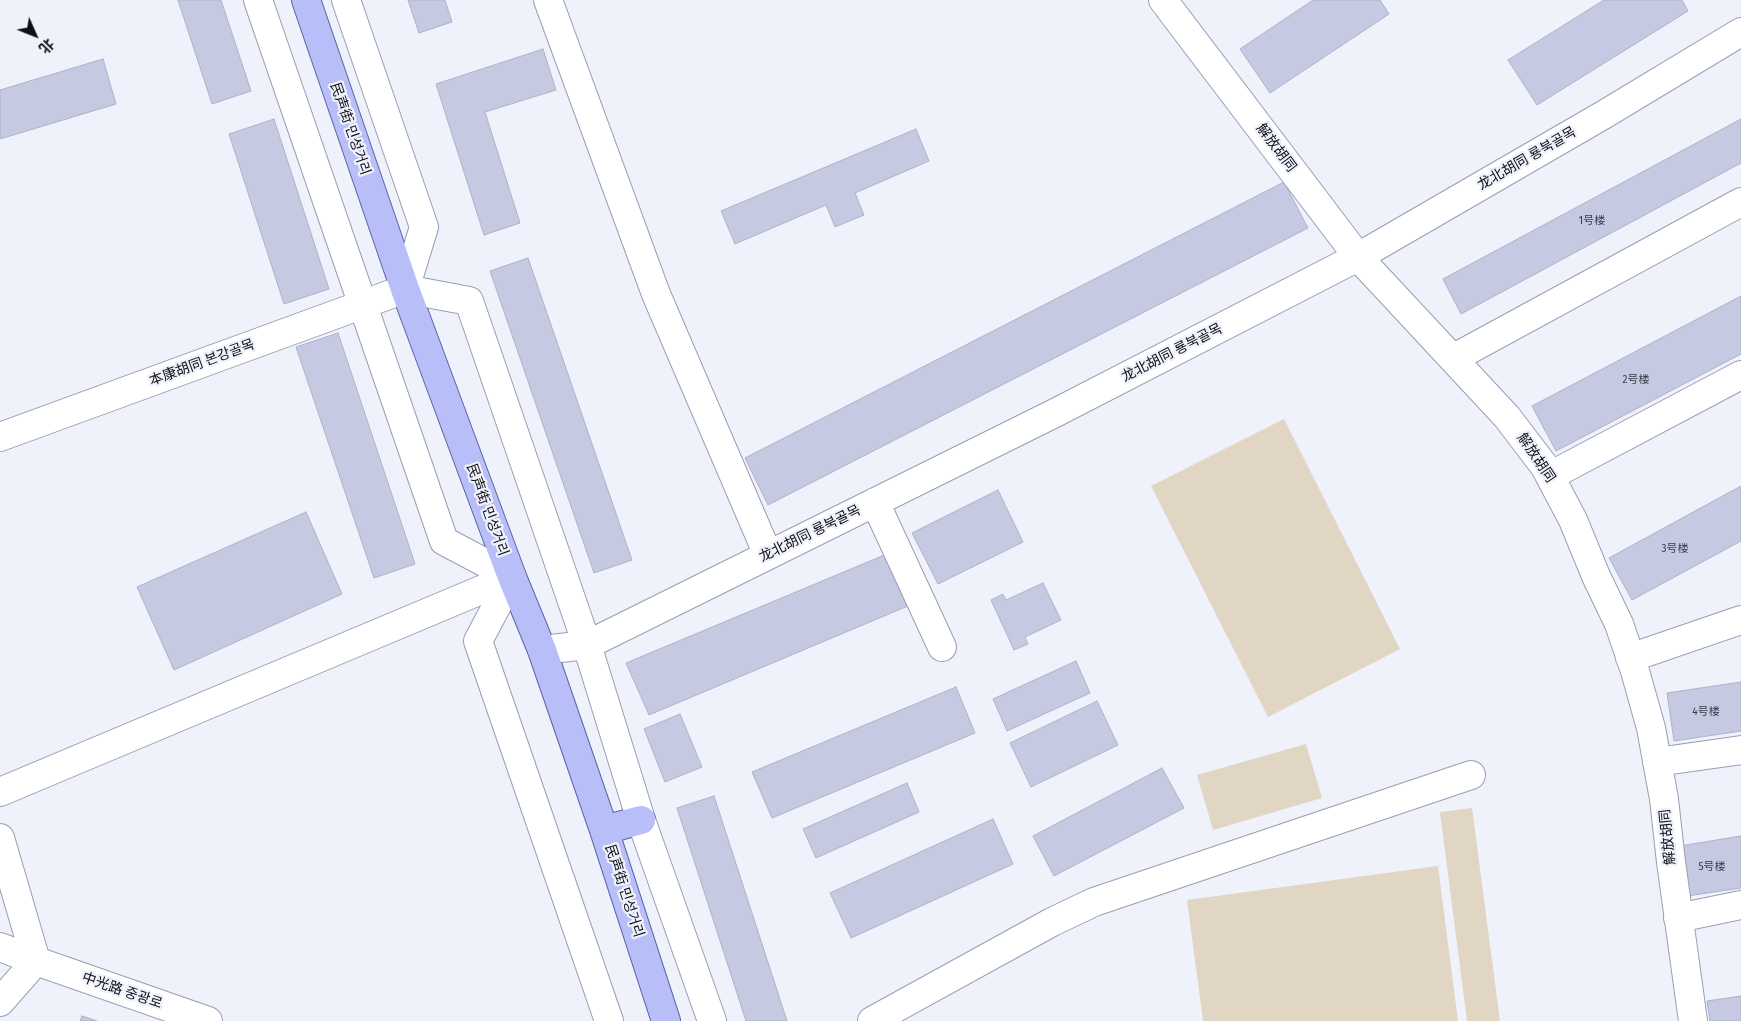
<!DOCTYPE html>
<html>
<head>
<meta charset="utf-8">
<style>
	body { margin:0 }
	#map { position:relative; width:1741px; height:1021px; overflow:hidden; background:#eff1fb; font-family:"Fira Sans Condensed","Noto Sans SC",sans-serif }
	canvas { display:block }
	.north { position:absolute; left:10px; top:10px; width:50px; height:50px; -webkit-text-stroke:4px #eff1fb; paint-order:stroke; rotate:134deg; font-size:14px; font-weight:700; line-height:20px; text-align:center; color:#0d0f16 }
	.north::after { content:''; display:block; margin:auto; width:18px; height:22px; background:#0d0f16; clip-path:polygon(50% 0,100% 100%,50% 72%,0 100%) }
</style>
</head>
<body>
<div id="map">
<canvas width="1741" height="1021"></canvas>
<div class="north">北</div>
</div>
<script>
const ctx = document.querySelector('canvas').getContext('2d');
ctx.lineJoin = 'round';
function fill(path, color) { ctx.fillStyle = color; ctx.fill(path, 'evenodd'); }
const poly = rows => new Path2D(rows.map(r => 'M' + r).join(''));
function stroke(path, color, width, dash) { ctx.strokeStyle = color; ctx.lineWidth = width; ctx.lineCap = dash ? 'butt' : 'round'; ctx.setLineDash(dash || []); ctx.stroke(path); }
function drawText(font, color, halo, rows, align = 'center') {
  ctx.font = font + ' "Fira Sans Condensed","Noto Sans SC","Noto Sans KR",sans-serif'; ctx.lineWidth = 4.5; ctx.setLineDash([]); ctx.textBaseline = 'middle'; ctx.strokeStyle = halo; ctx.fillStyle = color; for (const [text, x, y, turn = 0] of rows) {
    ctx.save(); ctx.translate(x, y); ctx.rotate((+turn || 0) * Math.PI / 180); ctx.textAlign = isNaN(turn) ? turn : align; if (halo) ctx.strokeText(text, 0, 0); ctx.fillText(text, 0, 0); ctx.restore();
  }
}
fill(poly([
	[1284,419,1400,649,1268,717,1151,486],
	[1306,744,1322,798,1213,830,1197,775],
	[1472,808,1500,1021,1467,1021,1440,812],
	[1438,866,1458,1021,1203,1021,1187,900]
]), '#e1d6c3');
const building = poly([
	[178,0,221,0,251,91,212,104,178,0],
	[408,0,445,0,452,22,419,33,408,0],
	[1313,0,1380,0,1389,14,1270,93,1240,49,1313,0],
	[1604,0,1682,0,1688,11,1537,105,1508,60,1604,0],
	[543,49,556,90,485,112,520,223,484,235,436,84,543,49],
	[103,59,116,104,0,139,0,90,103,59],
	[274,119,329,289,284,304,229,134,274,119],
	[1741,119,1741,163,1461,314,1443,279,1741,119],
	[916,129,929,161,855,193,864,215,835,227,826,205,735,244,721,211,916,129],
	[1284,182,1308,228,768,505,745,458,1284,182],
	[528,258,632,560,594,573,490,271,528,258],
	[1741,296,1741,354,1556,451,1532,406,1741,296],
	[338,333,415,564,374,578,296,347,338,333],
	[1741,486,1741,541,1632,600,1609,558,1741,486],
	[998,490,1023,542,938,584,912,533,998,490],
	[306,512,342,594,174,670,137,587,306,512],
	[894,551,915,603,649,715,626,663,894,551],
	[1043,583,1061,620,1025,637,1028,644,1014,650,991,600,1003,594,1006,600,1043,583],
	[1076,661,1090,693,1007,731,993,699,1076,661],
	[1741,682,1741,731,1674,741,1667,693,1741,682],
	[956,687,975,733,772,818,752,772,956,687],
	[1097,701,1118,745,1031,787,1010,743,1097,701],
	[680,714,702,767,665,782,644,729,680,714],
	[1162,768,1184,808,1054,876,1033,836,1162,768],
	[907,783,919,812,816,858,803,829,907,783],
	[714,796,787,1021,746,1021,677,808,714,796],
	[993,819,1013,864,851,938,830,893,993,819],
	[1741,836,1741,888,1687,896,1680,846,1741,836],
	[1741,996,1741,1021,1710,1021,1707,1001,1741,996],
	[82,1016,97,1021,80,1021,82,1016]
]);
fill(building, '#c5c9e1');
stroke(building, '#aeb2c9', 1);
const minor = poly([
	[258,0,444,541,512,577],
	[346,0,424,227,405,289],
	[548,0,656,294,768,555],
	[1163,0,1358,257,1507,417,1545,467,1573,520,1596,576,1619,624,1635,671,1651,728,1664,799,1671,862,1693,1021],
	[405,289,469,301,587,645,641,820,712,1021],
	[1454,358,1741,202],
	[0,437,405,289],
	[1550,476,1741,375],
	[875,502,942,647],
	[512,577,478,641,609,1021],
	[542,650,587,645,1055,413,1358,257,1605,114,1741,32],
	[1630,658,1741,620],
	[1657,762,1741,750],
	[0,792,512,577],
	[0,838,36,961],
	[1678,918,1741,905],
	[0,947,36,961,208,1021],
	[0,1002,36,961],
	[872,1021,1052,922,1094,902,1471,775]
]);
const major = poly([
	[306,0,405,289,512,577,542,650,604,830,666,1021],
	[604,830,641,820]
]);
stroke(minor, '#9a9eb5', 30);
stroke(major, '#5d64a4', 30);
stroke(minor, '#fff', 28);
stroke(major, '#b8bef7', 28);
drawText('11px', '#3b3e49', null, [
	["1号楼",1592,221],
	["2号楼",1636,380],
	["3号楼",1675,549],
	["4号楼",1706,712],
	["5号楼",1712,867]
]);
drawText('14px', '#0d0f16', '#eff1fb', [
	["民声街 민성거리",350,129,71],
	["解放胡同",1276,148,53],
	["龙北胡同 룡북골목",1527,159,-30],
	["龙北胡同 룡북골목",1172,353,-27],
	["本康胡同 본강골목",202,363,-20],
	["解放胡同",1536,458,56],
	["民声街 민성거리",487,510,70],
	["龙北胡同 룡북골목",810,534,-26],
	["解放胡同",1668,837,-96],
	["民声街 민성거리",624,891,72],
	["中光路 중광로",122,991,19]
]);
</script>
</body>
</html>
